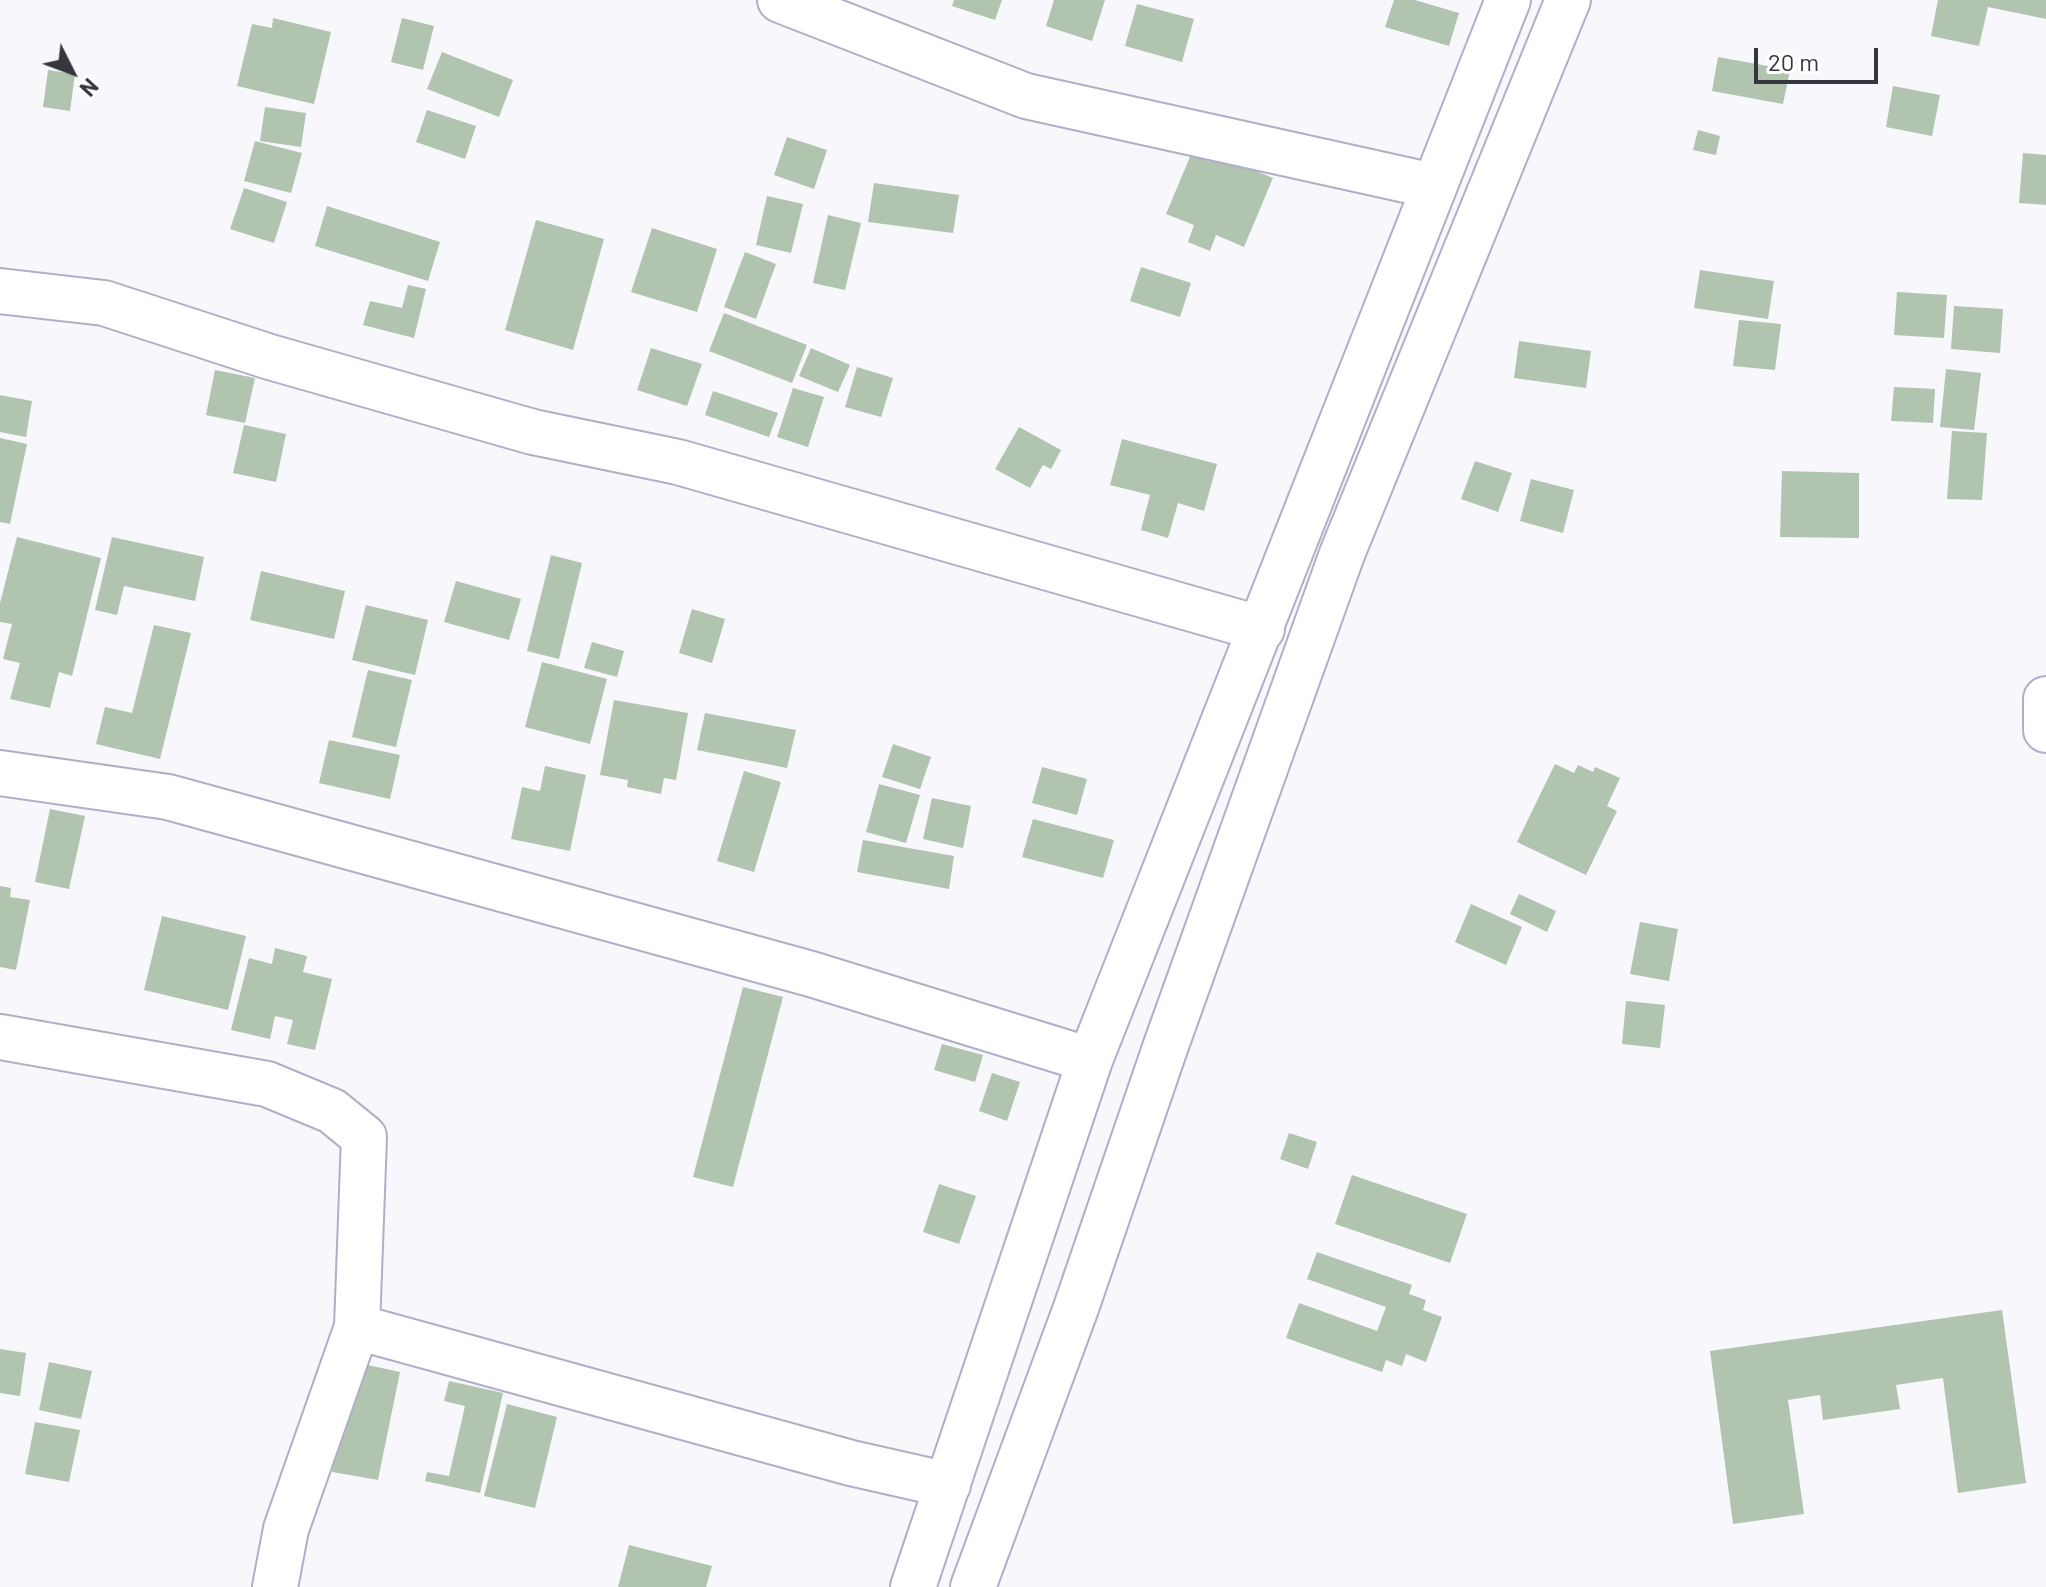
<!DOCTYPE html>
<html>
<head>
<meta charset="utf-8">
<style>
	body { margin:0 }
	#map { position:relative; width:2046px; height:1587px; overflow:hidden; background:#f7f7fc; font-family:Barlow,sans-serif }
	canvas { display:block }
	.north { position:absolute; left:32px; top:32px; width:80px; height:80px; -webkit-text-stroke:6px #fff; paint-order:stroke; rotate:132deg; font-size:22px; font-weight:700; line-height:32px; text-align:center; color:#36363f }
	.north::after { content:''; display:block; margin:auto; width:28px; height:36px; background:#36363f; clip-path:polygon(50% 0,100% 100%,50% 72%,0 100%) }
	.scale { position:absolute; left:1754px; top:48px; width:124px; height:36px; box-sizing:border-box; border:4px solid #36363f; border-top:0; padding-left:10px; font-size:24px; line-height:28px; white-space:nowrap; color:#36363f; -webkit-text-stroke:6px #fff; paint-order:stroke }
</style>
</head>
<body>
<div id="map">
<canvas width="2046" height="1587"></canvas>
<div class="north">N</div>
<div class="scale">20 m</div>
</div>
<script>
const ctx = document.querySelector('canvas').getContext('2d');
ctx.lineJoin = 'round';
function fill(path, color) { ctx.fillStyle = color; ctx.fill(path, 'evenodd'); }
const poly = rows => new Path2D(rows.map(r => 'M' + r).join(''));
function stroke(path, color, width, dash) { ctx.strokeStyle = color; ctx.lineWidth = width; ctx.lineCap = dash ? 'butt' : 'round'; ctx.setLineDash(dash || []); ctx.stroke(path); }
fill(poly([
	[954,0,1002,0,995,20,952,6],
	[1054,0,1105,0,1092,41,1046,26],
	[1394,0,1415,0,1459,13,1449,46,1385,27],
	[1938,0,2046,0,2046,19,1988,7,1979,46,1931,36],
	[1137,4,1194,19,1182,62,1125,46],
	[273,18,331,32,314,104,237,86,252,24,272,28],
	[402,18,434,26,423,70,391,62],
	[442,52,513,80,499,117,427,89],
	[1718,57,1790,70,1783,104,1712,91],
	[48,70,75,74,70,111,43,107],
	[1893,86,1940,95,1932,136,1886,127],
	[265,107,306,113,301,147,260,141],
	[427,110,476,126,465,159,416,142],
	[1698,130,1720,136,1716,155,1693,150],
	[787,137,827,150,814,189,774,175],
	[255,141,302,153,291,193,244,181],
	[1195,145,1273,178,1244,247,1216,235,1210,251,1188,242,1194,225,1166,214],
	[2023,153,2046,155,2046,205,2019,203],
	[874,183,959,195,953,233,868,222],
	[244,188,287,202,274,243,230,229],
	[767,196,803,204,791,253,756,245],
	[327,206,440,242,428,281,315,246],
	[828,215,861,223,845,290,813,283],
	[536,220,604,239,573,350,505,330],
	[652,228,717,249,697,312,631,292],
	[745,252,776,264,756,319,724,307],
	[1141,267,1191,283,1180,317,1130,301],
	[1700,270,1774,281,1768,319,1694,308],
	[408,285,426,289,414,338,363,325,370,301,402,308],
	[1897,292,1947,295,1944,338,1894,335],
	[1954,306,2003,309,2000,353,1951,349],
	[724,313,807,345,792,383,709,351],
	[1739,320,1781,324,1775,370,1733,366],
	[1519,341,1591,351,1586,388,1514,378],
	[651,348,702,364,687,406,637,390],
	[811,348,850,365,838,392,799,376],
	[857,367,893,378,881,417,845,407],
	[1946,369,1981,373,1974,430,1940,427],
	[215,370,255,378,245,423,206,415],
	[1894,387,1935,389,1933,423,1891,421],
	[793,388,824,397,808,447,777,437],
	[713,391,778,413,769,437,705,415],
	[0,395,32,401,26,437,0,432],
	[244,425,286,434,276,482,233,473],
	[1019,427,1061,450,1051,469,1043,465,1030,488,995,469],
	[1952,431,1987,433,1982,500,1947,499],
	[0,438,27,444,10,524,0,522],
	[1122,439,1217,464,1204,511,1178,503,1168,538,1141,530,1150,495,1110,485],
	[1475,461,1512,473,1498,512,1461,499],
	[1782,471,1859,473,1859,538,1780,537],
	[1531,479,1574,490,1563,533,1520,521],
	[17,537,101,558,72,676,59,672,50,708,10,699,20,663,3,659,12,624,0,622,0,603],
	[112,537,204,557,195,601,124,586,117,615,95,610],
	[551,555,582,563,559,659,527,651],
	[261,571,345,591,334,639,250,620],
	[456,581,521,599,509,640,444,622],
	[366,605,428,620,415,675,352,660],
	[692,609,725,619,712,663,679,653],
	[154,625,191,633,160,759,96,744,105,707,132,713],
	[592,642,624,651,617,677,584,668],
	[542,662,607,679,590,744,525,727],
	[368,670,412,680,396,747,352,737],
	[614,700,688,713,676,780,664,778,661,794,627,787,628,780,600,775],
	[705,713,796,730,787,768,697,750],
	[329,740,400,755,390,799,319,783],
	[893,744,931,757,920,789,882,777],
	[1555,764,1574,773,1578,765,1593,772,1595,767,1620,778,1607,806,1617,811,1586,875,1517,842],
	[545,766,586,775,570,851,511,839,522,787,540,791],
	[1042,767,1087,779,1077,815,1032,803],
	[744,771,781,782,754,872,717,861],
	[879,784,920,795,906,843,866,832],
	[932,798,971,806,963,848,923,839],
	[50,809,85,816,69,889,35,882],
	[1033,819,1114,840,1103,878,1022,857],
	[863,840,954,856,949,889,857,872],
	[0,886,11,888,10,897,30,900,16,970,0,967],
	[1519,894,1556,911,1547,932,1510,914],
	[1471,904,1522,927,1506,965,1455,942],
	[162,916,246,936,228,1010,144,990],
	[1640,922,1678,929,1669,981,1630,974],
	[275,948,307,956,303,972,332,979,315,1050,287,1044,293,1020,275,1016,270,1039,231,1030,249,958,272,964],
	[743,987,783,997,733,1187,693,1177],
	[1626,1001,1665,1005,1660,1048,1622,1044],
	[942,1044,983,1055,975,1082,934,1070],
	[992,1073,1020,1082,1007,1121,979,1111],
	[1289,1133,1317,1142,1308,1169,1280,1159],
	[1352,1175,1467,1214,1450,1263,1335,1224],
	[939,1184,976,1196,959,1244,923,1232],
	[1317,1252,1412,1285,1409,1294,1426,1300,1423,1310,1442,1317,1426,1362,1406,1354,1402,1366,1386,1360,1382,1372,1286,1338,1299,1303,1377,1331,1386,1307,1307,1279],
	[2002,1310,2026,1483,1958,1493,1943,1378,1896,1385,1900,1409,1823,1420,1820,1395,1788,1400,1804,1514,1733,1524,1710,1351],
	[0,1349,26,1353,20,1396,0,1393],
	[49,1362,92,1371,81,1419,39,1410],
	[354,1362,400,1372,378,1480,332,1472],
	[449,1381,503,1393,480,1493,425,1481,427,1472,449,1476,465,1406,444,1401],
	[507,1404,557,1417,535,1508,484,1496],
	[35,1422,80,1430,69,1482,25,1474],
	[629,1545,712,1566,706,1587,618,1587]
]), '#b1c4b0');
const minor = poly([
	[780,0,1026,96,1433,186],
	[0,291,104,303,270,357,533,432,678,462,1262,629],
	[2046,699,2046,730],
	[0,773,168,797,811,974,1090,1060],
	[0,1037,267,1084,332,1111,364,1137,357,1327,851,1463,948,1485],
	[275,1587,286,1529,357,1327],
	[913,1587,1090,1060,1508,0],
	[973,1587,1076,1308,1165,1048,1342,554,1568,0]
]);
stroke(minor, '#b1afc7', 48);
stroke(minor, '#fff', 44);
</script>
</body>
</html>
